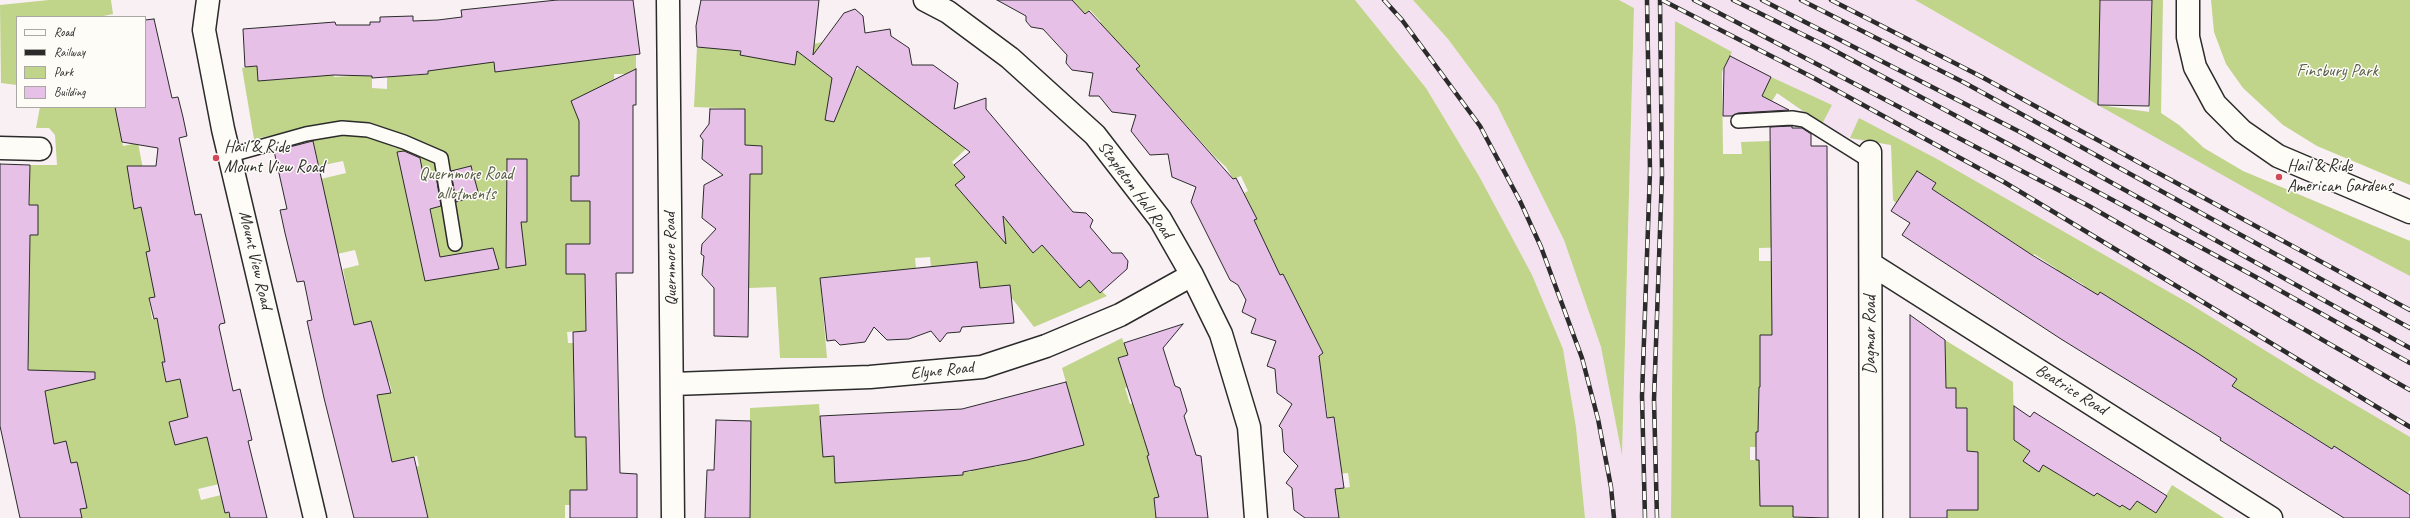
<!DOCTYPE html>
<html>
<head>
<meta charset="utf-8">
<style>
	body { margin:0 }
	#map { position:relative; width:2410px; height:518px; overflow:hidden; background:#f9f0f4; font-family:Caveat,sans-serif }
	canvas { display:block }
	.legend { position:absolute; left:16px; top:16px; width:130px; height:92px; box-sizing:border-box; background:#fdfcf7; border:1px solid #a9a8a5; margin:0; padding:5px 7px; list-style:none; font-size:12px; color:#2b2b2b }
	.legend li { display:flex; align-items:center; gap:8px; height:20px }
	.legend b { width:20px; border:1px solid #a9a8a5 }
</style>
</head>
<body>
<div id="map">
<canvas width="2410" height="518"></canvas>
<ul class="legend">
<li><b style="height:5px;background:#fdfcf7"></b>Road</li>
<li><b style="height:5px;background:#2b2b2b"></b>Railway</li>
<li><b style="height:11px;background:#c0d48a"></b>Park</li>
<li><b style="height:11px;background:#e7c0e8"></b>Building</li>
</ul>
</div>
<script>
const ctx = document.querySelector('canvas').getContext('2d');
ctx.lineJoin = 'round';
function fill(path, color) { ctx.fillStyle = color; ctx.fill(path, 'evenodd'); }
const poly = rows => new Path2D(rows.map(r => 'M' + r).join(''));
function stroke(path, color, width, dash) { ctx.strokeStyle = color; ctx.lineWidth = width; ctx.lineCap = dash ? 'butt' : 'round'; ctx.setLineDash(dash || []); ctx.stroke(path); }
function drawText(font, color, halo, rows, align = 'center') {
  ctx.font = font + ' Caveat,sans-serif'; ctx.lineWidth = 3; ctx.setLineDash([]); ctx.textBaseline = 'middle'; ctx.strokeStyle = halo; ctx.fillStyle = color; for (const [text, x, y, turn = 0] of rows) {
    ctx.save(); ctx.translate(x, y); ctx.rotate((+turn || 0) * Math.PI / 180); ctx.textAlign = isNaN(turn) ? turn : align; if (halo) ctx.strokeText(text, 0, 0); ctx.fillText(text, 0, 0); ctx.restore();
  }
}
fill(poly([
	[1355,0,1413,0,1448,39,1497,105,1564,240,1601,347,1622,453,1634,8,1619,0,1915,0,2098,105,2161,113,2179,125,2204,148,2243,171,2410,241,2410,445,1891,145,1852,139,1813,119,1777,93,1772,101,1724,76,1675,21,1671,518,1585,518,1576,427,1563,349,1479,176,1426,88]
]), '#f4e2f0');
fill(poly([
	[49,0,111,0,113,14,99,17,17,17,17,85,1,83,0,5],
	[1072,0,1355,0,1426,88,1479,176,1532,275,1563,349,1576,427,1585,518,1339,518,1335,489,1350,487,1348,473,1337,474,1339,447,1334,417,1328,418,1321,372,1315,357,1323,353,1310,327,1303,330,1296,300,1283,274,1280,275,1251,222,1257,219,1244,193,1248,191,1241,176,1233,179,1226,167,1214,156,1136,69,1139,66,1121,46,1095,27,1101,22,1090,10,1085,14],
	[1413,0,1619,0,1634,8,1622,455,1601,347,1564,240,1497,105,1448,39],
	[1915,0,2100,0,2098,105,2149,112,2152,0,2163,0,2161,113,2179,125,2204,148,2243,171,2410,241,2410,276,2290,213,2098,105],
	[2211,0,2410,0,2410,185,2317,146,2283,125,2243,88,2226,64,2214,32],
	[1675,21,1732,52,1722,72,1723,154,1742,154,1741,142,1770,141,1770,173,1777,173,1793,247,1759,248,1759,261,1778,261,1794,335,1760,335,1760,349,1793,388,1759,387,1758,416,1792,432,1756,432,1756,447,1750,447,1750,460,1793,460,1760,478,1760,506,1793,506,1793,517,1837,518,1671,518],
	[743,36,740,54,795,64,799,42,814,44,822,42,835,53,854,73,859,68,971,144,952,162,994,209,984,218,993,229,1019,207,1033,253,1052,237,1050,254,1060,266,1070,258,1080,288,1089,280,1107,296,1034,327,1011,297,980,288,977,262,949,265,934,293,930,257,915,258,916,268,887,298,884,271,855,275,839,303,836,276,820,278,827,358,780,358,776,287,748,288,750,174,762,173,762,146,745,145,745,109,694,107,697,47,711,48],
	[592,42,594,60,636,55,636,74,614,74,615,105,591,176,571,176,571,201,590,201,591,244,585,274,586,331,567,332,568,343,586,343,578,373,573,373,575,437,586,437,592,490,570,490,570,505,565,505,565,518,428,518,391,472,419,466,417,456,392,462,384,425,373,396,392,392,389,381,369,385,378,346,371,321,354,325,343,269,359,265,355,250,337,254,321,179,346,173,343,161,319,166,312,137,337,134,368,135,396,148,393,135,385,129,357,122,341,122,254,139,242,68,257,66,258,81,285,79,285,65,295,78,312,77,334,62,334,77,351,76,351,61,372,75,372,88,387,89,387,59,410,59,411,76,428,74,427,56,493,50,496,72,513,70],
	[1771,77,1832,105,1822,124,1777,93,1772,101,1761,96],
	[40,107,115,107,123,146,138,143,145,179,129,183,134,209,141,207,150,251,146,252,155,297,149,299,152,319,157,318,176,359,162,362,166,382,180,379,199,414,169,422,172,433,180,432,183,443,207,437,219,484,198,489,201,500,221,495,230,518,82,518,80,509,87,508,71,463,66,442,47,445,45,391,58,388,29,370,28,362,30,165,57,165,55,135,49,128,36,128],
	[1859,118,1937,159,2190,304,2308,377,2410,437,2410,490,2401,505,2359,462,2334,446,2324,463,2318,440,2294,424,2285,438,2281,416,2255,400,2225,398,2236,379,2100,292,2088,312,2072,303,2084,285,2072,278,2062,294,2047,285,2057,269,2034,254,2023,269,2019,246,1932,189,1936,183,1917,171,1896,203,1893,200,1891,145,1850,138],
	[1122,338,1128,355,1118,358,1122,372,1132,370,1137,384,1125,388,1130,404,1143,400,1148,418,1138,422,1144,441,1154,439,1159,452,1147,456,1152,472,1169,496,1154,498,1155,515,1171,518,750,518,750,408,819,404,823,456,834,456,884,480,916,478,914,451,963,472,971,472,970,449,990,444,995,467,1084,445,1062,368],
	[1945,340,2013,382,2014,439,2029,451,2023,461,2039,471,2047,461,2059,469,2057,474,2065,479,2069,475,2089,488,2086,491,2094,496,2097,493,2120,507,2122,505,2130,510,2137,501,2156,513,2172,485,2224,518,1947,518,1947,510,1978,510,1978,495,1968,495,1978,465,1978,452,1967,451,1956,408,1946,388]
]), '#c0d48a');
const building = poly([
	[557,0,633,0,640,54,495,72,494,62,428,71,428,74,372,78,372,76,334,75,258,81,257,66,245,67,243,29,335,22,336,25,370,25,370,22,380,22,380,17,413,16,413,21,438,20,462,17,461,10,557,0],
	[701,0,819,0,813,55,844,13,855,9,863,16,865,33,890,29,891,36,909,48,912,65,933,65,958,83,954,109,986,98,986,109,1073,212,1086,213,1093,220,1090,227,1112,253,1122,253,1128,261,1127,269,1100,293,1089,280,1080,288,1042,245,1033,253,1003,216,1006,244,955,185,965,177,954,165,970,152,857,66,834,122,825,120,832,78,797,51,795,65,740,55,741,51,697,47,696,26,701,0],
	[997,0,1072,0,1085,14,1089,11,1140,66,1136,69,1233,179,1236,178,1257,219,1254,220,1280,275,1283,274,1323,353,1319,356,1327,418,1334,417,1344,488,1335,489,1339,518,1305,518,1294,510,1292,488,1286,483,1298,466,1284,452,1282,429,1279,426,1292,404,1277,393,1275,369,1267,366,1276,341,1251,333,1256,319,1242,312,1246,300,1238,285,1230,280,1191,202,1196,187,1172,177,1168,154,1150,155,1131,131,1136,115,1112,112,1099,96,1089,96,1093,73,1072,70,1066,63,1067,55,1043,29,1031,27,1026,21,1026,16,997,0],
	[2100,0,2152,0,2149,106,2098,105,2100,0],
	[154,19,172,98,178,97,183,117,187,136,179,138,195,215,201,214,225,323,220,324,219,327,233,391,240,389,252,440,248,441,267,518,230,518,229,512,225,513,207,437,175,445,169,422,188,417,180,379,166,382,162,362,165,362,157,318,154,319,149,298,155,297,146,252,150,251,141,207,134,209,127,166,156,166,158,148,122,142,115,107,145,107,145,20,154,19],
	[1730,56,1771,77,1762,96,1789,110,1738,113,1732,116,1723,116,1724,68,1730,56],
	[636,69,636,105,633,105,633,273,616,273,620,473,637,474,637,518,570,518,570,490,587,490,586,437,575,437,573,332,586,331,585,274,566,274,566,244,590,244,590,201,571,201,571,176,579,176,579,121,571,101,636,69],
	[710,109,745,109,745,145,762,146,762,174,750,174,748,337,714,336,714,288,702,275,704,256,701,254,702,244,716,229,702,218,704,185,723,175,702,159,703,140,700,136,709,124,710,109],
	[1792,126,1792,128,1802,128,1811,134,1811,146,1827,146,1828,518,1793,517,1793,506,1760,506,1759,460,1756,460,1756,432,1758,432,1759,387,1760,387,1760,335,1772,335,1770,127,1792,126],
	[313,141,354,325,371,321,391,393,377,395,392,462,414,457,428,518,354,518,324,398,307,321,312,320,304,281,297,282,285,233,280,210,287,209,274,151,313,141],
	[404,151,420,158,424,179,436,176,441,206,430,209,440,257,493,248,499,269,425,281,397,152,404,151],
	[507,159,527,159,527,222,521,222,526,265,506,268,507,159],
	[0,164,30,165,29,205,38,205,38,235,30,235,28,370,95,372,95,379,45,391,54,444,66,441,71,463,77,462,87,508,80,509,82,518,20,518,0,426,0,164],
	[471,166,479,195,456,202,451,171,471,166],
	[1917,171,1936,183,1932,189,1970,214,2032,255,2098,295,2100,292,2199,354,2237,379,2232,386,2332,449,2334,446,2410,495,2410,518,2344,518,2220,440,2221,438,2061,339,1902,235,1910,223,1891,211,1917,171],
	[977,262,980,288,1010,285,1014,323,962,327,960,332,947,333,940,342,931,331,909,339,887,340,874,327,865,342,840,345,835,340,827,341,820,278,977,262],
	[1910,315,1945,340,1946,388,1956,388,1956,408,1967,408,1967,451,1978,452,1978,510,1947,510,1947,518,1910,518,1910,315],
	[1183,324,1163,348,1175,386,1180,388,1187,411,1184,416,1196,455,1201,456,1208,518,1156,518,1154,498,1159,497,1147,456,1149,455,1118,358,1128,355,1124,343,1183,324],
	[1066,382,1084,445,1027,460,963,472,963,475,835,483,834,456,823,457,820,416,962,409,1066,382],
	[2014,406,2030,417,2034,412,2167,496,2156,513,2137,501,2130,510,2122,505,2120,507,2097,493,2094,496,2043,465,2039,472,2023,461,2030,451,2014,440,2014,406],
	[716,420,751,421,750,518,705,518,707,470,714,470,716,420]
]);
fill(building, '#e7c0e8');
stroke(building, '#2b2b2b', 1);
const service = poly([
	[1738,121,1792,118,1804,120,1871,162],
	[231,155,306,134,342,128,368,130,404,142,441,158,455,244]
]);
const minor = poly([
	[208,0,204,30,223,129,315,518],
	[668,0,673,518],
	[925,0,948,12,1010,58,1095,135,1160,219,1192,275,1221,334,1249,427,1256,518],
	[0,148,40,149],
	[1870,152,1871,518],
	[1871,264,2271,518],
	[673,384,870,377,982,367,1046,346,1120,315,1192,275]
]);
const secondary = poly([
	[2188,0,2188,37,2195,67,2215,104,2242,131,2278,156,2410,212]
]);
stroke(service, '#2b2b2b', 16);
stroke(minor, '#2b2b2b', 25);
stroke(secondary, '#2b2b2b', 25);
stroke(service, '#fdfcf7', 13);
stroke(minor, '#fdfcf7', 22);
stroke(secondary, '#fdfcf7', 22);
const rail = poly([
	[1384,0,1402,20,1480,126,1520,201,1541,247,1582,358,1598,419,1611,487,1614,518],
	[1662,0,1812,77,2004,182,2410,427],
	[1694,0,2089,206,2410,390],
	[1733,0,1826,46,2254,276,2410,363],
	[1762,0,2022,133,2410,348],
	[1801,0,1965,83,2410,328],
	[1831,0,1980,76,2410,310],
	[1645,518,1642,396,1650,171,1647,0],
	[1657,518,1654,400,1662,175,1660,0]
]);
stroke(rail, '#2b2b2b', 4.5);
stroke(rail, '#fdfcf7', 3, [9]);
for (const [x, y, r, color] of [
	[216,158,4,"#d1495b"],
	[2279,177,4,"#d1495b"]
]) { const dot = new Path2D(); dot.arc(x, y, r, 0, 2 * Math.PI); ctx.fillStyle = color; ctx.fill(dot); stroke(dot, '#fdfcf7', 1.5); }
drawText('17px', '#585e48', '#fdfcf7', [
	["Finsbury Park",2337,72],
	["Quernmore Road",466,175],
	["allotments",466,195]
]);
drawText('17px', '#2b2b2b', '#fdfcf7', [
	["Hail & Ride",224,148],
	["Mount View Road",224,168],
	["Hail & Ride",2287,167],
	["American Gardens",2287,187]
], 'left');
drawText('17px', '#2b2b2b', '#fdfcf7', [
	["Stapleton Hall Road",1135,190,54],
	["Quernmore Road",671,259,-91],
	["Mount View Road",255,260,77],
	["Dagmar Road",1871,335,-90],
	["Elyne Road",942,371,-6],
	["Beatrice Road",2071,390,32]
]);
</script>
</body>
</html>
